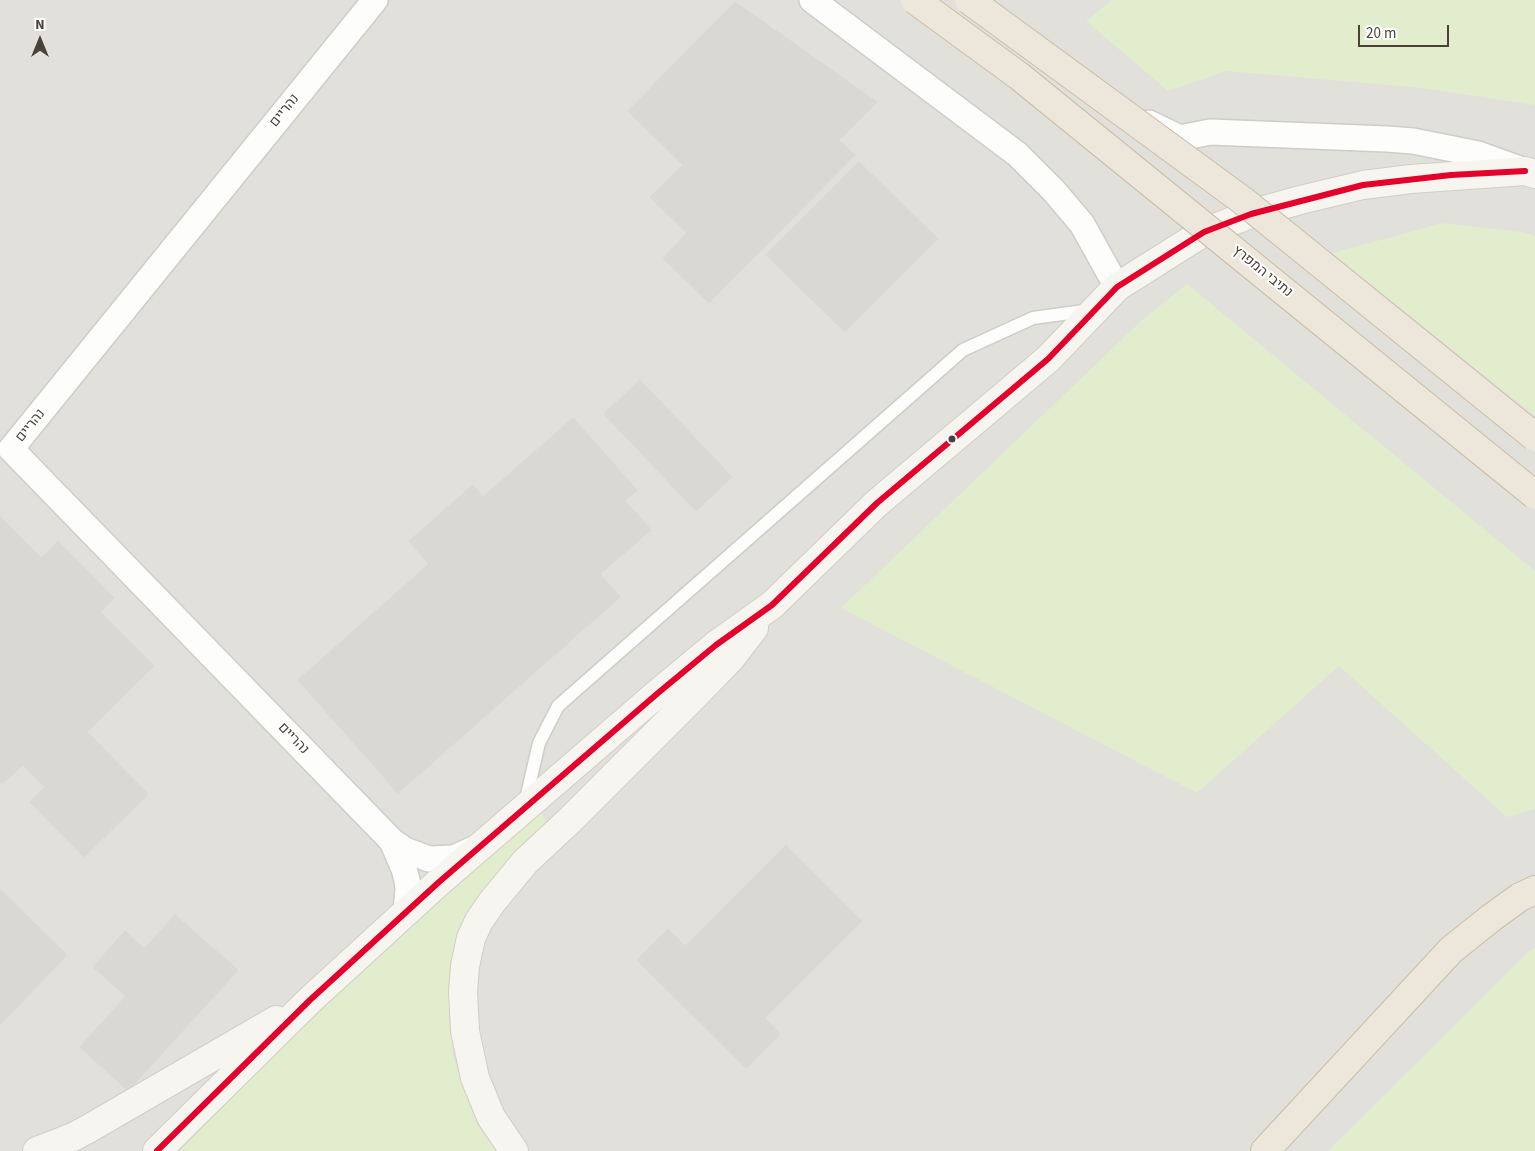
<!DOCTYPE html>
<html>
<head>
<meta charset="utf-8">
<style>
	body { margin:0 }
	#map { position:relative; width:1535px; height:1151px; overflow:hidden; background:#f2f1ed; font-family:"Source Sans 3",sans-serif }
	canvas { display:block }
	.north { position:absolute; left:15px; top:15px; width:50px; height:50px; -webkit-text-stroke:4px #fff; paint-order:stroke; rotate:0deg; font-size:14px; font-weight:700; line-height:20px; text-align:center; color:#4a4238 }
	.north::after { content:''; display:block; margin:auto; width:18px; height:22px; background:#4a4238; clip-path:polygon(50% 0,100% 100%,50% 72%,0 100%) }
	.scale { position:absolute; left:1358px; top:25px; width:91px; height:22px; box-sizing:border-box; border:2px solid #4a4238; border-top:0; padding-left:6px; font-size:15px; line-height:18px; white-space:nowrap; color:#4a4238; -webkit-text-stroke:4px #fff; paint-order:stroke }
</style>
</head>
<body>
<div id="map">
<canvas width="1535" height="1151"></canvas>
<div class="north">N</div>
<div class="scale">20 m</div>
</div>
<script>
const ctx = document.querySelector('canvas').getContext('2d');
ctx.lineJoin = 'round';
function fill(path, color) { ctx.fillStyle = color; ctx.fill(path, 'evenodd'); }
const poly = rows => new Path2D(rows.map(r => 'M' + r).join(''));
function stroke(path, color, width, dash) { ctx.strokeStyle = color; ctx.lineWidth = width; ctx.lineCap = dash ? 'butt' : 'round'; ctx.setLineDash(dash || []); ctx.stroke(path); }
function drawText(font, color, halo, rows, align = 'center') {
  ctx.font = font + ' "Source Sans 3",Heebo,sans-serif'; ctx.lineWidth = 4; ctx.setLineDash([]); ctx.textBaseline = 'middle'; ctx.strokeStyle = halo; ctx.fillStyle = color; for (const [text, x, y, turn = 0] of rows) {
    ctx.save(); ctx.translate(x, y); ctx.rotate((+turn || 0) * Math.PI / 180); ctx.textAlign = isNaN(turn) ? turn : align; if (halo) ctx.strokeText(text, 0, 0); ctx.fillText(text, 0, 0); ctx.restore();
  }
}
fill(poly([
	[0,0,1535,0,1535,1151,0,1151]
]), '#e2e0db');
fill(poly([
	[1112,0,1535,0,1535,105,1422,88,1227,71,1168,91,1086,21],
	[1443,223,1521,232,1535,236,1535,416,1332,253],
	[1187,284,1535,571,1535,809,1507,817,1339,666,1197,793,841,608,1141,321],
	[537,809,549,823,496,883,452,1007,452,1053,464,1089,480,1125,501,1151,180,1151,300,1030],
	[1535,948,1535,1151,1328,1151,1528,952]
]), '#e1edcd');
const building = poly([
	[735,2,877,102,839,140,855,155,709,303,663,258,687,233,650,197,683,165,628,111,735,2],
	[859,162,938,239,845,332,766,255,859,162],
	[640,380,732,477,696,511,604,414,640,380],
	[573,418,637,490,625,501,651,530,600,574,620,597,398,793,298,680,429,564,409,541,473,485,483,497,573,418],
	[0,516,41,558,58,541,114,598,100,612,154,666,87,732,148,794,84,857,30,802,45,787,23,765,2,784,0,782,0,516],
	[786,845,862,921,765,1018,780,1034,746,1068,637,960,668,929,685,946,786,845],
	[0,889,67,955,0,1025,0,889],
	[175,915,238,970,128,1091,80,1047,126,996,93,967,125,931,144,949,175,915]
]);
fill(building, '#dad8d4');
stroke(building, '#dbd8d2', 1);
const lane = poly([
	[525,803,539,743,558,706,963,350,1033,318,1091,310]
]);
const street = poly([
	[375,0,11,449,392,841,405,850,429,859,454,858,476,848],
	[812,0,1017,154,1054,191,1082,224,1117,287],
	[1149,123,1180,138,1210,132,1387,139,1413,141,1478,154,1525,171],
	[392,841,404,869,407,880,408,889,406,912]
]);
const secondary = poly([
	[37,1151,73,1137,88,1129,276,1020],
	[157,1151,310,1000,439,882,658,693,716,645,772,605,877,503,1048,359,1117,287,1204,232,1251,214,1300,200,1363,185,1411,179,1525,171,1535,174],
	[514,1151,491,1117,475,1078,465,1031,463,992,465,966,471,938,479,921,492,902,525,862,569,821,695,695,731,658,754,628]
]);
const highway = poly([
	[1265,1151,1451,950,1491,918,1520,897,1535,890]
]);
stroke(lane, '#cfcdc9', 15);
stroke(street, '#cfcdc9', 28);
stroke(secondary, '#d2cec4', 30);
stroke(highway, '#cabda8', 30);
stroke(lane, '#fdfdfc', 12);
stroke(street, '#fdfdfc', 25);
stroke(secondary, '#f7f5f0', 28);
stroke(highway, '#ede6da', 28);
const highwayBridge = poly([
	[915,0,1019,76,1535,495],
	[969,0,1242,200,1535,437]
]);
stroke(highwayBridge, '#cabda8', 30, []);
stroke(highwayBridge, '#ede6da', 28);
stroke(poly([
	[157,1151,310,1000,439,882,658,693,716,645,772,605,877,503,1048,359,1117,287,1204,232,1251,214,1363,185,1451,175,1525,171]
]), '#e4002b', 6);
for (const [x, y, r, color] of [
	[952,439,4.5,"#4a4238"]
]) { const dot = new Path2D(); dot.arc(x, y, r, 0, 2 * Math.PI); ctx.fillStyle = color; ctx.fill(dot); stroke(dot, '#fff', 2); }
drawText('14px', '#4a4238', '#fff', [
	["נהריים",285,111,-51],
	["נתיבי המפרץ",1262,272,39],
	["נהריים",31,426,-51],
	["נהריים",293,739,46]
]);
</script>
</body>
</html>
